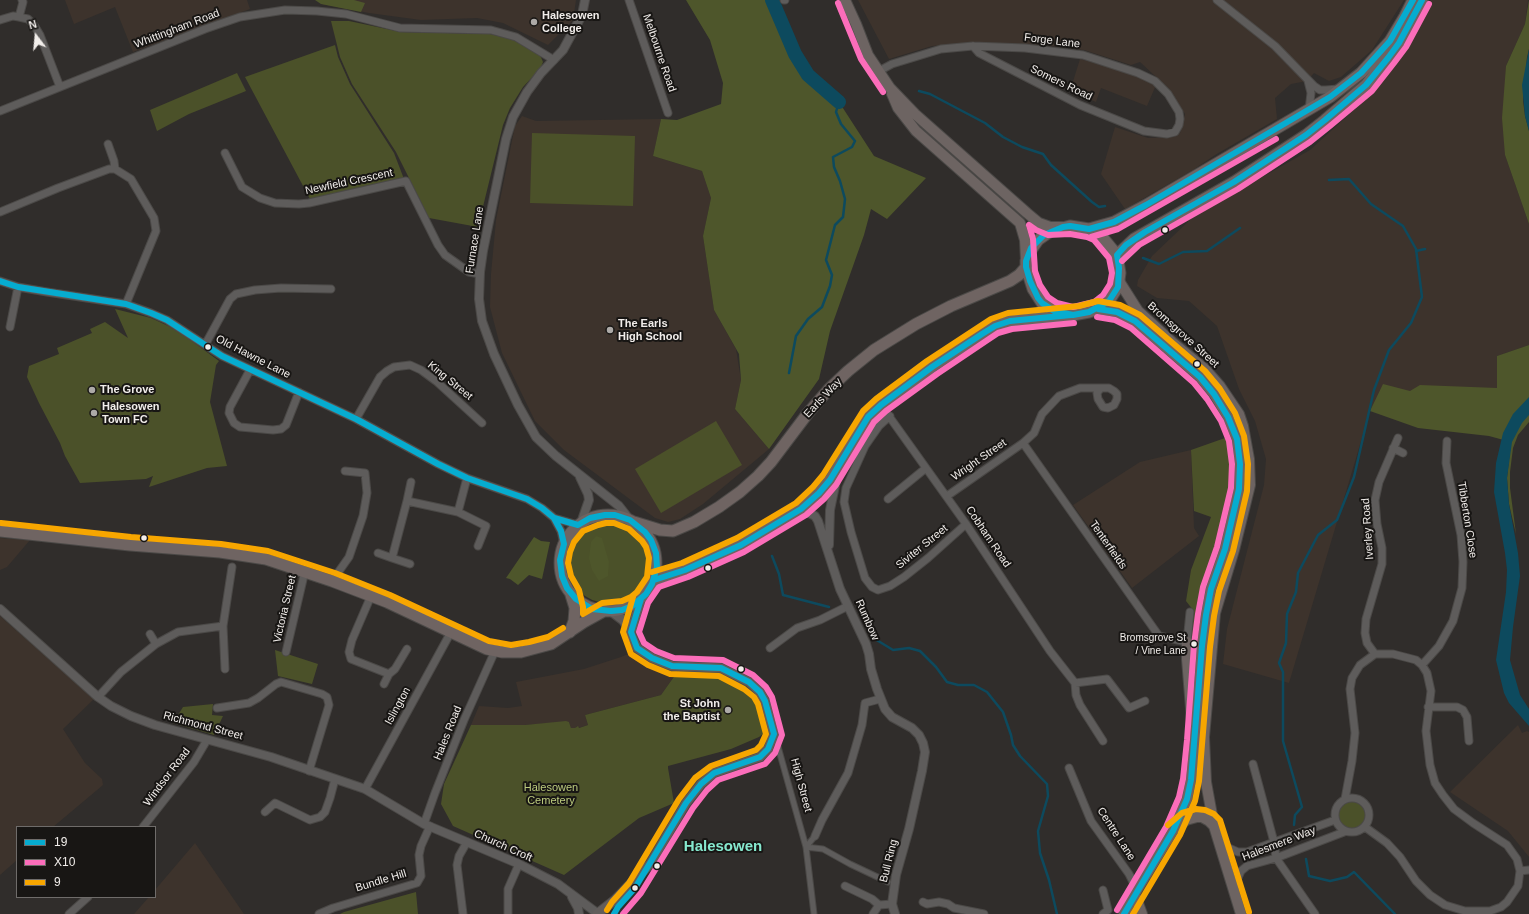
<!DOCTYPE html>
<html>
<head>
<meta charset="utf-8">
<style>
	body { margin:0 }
	#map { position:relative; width:1529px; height:914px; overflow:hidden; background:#302d2b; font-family:Helvetica,sans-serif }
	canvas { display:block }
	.legend { position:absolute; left:16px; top:826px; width:140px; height:72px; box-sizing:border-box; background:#181614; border:1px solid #6f6c6a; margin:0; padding:5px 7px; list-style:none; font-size:12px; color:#f1edea }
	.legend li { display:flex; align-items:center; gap:8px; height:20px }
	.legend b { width:20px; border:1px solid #6f6c6a }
	.north { position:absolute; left:16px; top:16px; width:40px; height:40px; -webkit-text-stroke:3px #181614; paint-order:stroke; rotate:344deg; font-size:11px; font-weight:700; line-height:16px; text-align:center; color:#f1edea }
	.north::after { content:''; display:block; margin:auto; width:14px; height:18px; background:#f1edea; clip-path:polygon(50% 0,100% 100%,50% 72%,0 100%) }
</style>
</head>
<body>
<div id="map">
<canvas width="1529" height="914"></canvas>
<ul class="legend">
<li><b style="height:5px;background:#06acd0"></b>19</li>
<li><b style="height:5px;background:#fb6dba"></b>X10</li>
<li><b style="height:5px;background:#f7a600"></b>9</li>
</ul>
<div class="north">N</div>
</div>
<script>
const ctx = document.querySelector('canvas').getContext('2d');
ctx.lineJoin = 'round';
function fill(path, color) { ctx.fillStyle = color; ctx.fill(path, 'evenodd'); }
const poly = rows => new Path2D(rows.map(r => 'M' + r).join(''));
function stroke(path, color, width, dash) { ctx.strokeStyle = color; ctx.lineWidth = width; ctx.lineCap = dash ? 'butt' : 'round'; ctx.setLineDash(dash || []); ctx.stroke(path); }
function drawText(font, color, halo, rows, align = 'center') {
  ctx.font = font + ' Helvetica,sans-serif'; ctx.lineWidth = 4; ctx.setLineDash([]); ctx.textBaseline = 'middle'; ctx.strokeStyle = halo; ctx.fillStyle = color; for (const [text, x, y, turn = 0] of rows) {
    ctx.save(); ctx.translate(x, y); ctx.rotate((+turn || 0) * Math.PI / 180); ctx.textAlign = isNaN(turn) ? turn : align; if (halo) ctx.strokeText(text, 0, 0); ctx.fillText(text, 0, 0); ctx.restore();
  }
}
fill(poly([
	[65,0,247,0,250,9,133,52,115,7,74,24],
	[318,0,576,0,573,20,548,45,503,23,477,18,421,20,369,13,321,4],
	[858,0,1404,0,1372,50,1341,77,1329,81,1314,73,1307,81,1291,84,1275,98,1277,119,1215,155,1193,170,1125,209,1101,174,1115,127,1148,138,1172,137,1180,133,1185,114,1169,89,1140,62,1131,65,1084,50,1044,45,976,43,932,46,889,59],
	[1431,0,1528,0,1525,24,1506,66,1505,155,1529,224,1529,345,1497,356,1497,388,1410,401,1370,411,1289,683,1223,664,1227,629,1264,485,1266,459,1255,421,1239,389,1217,326,1189,301,1157,298,1137,286,1138,280,1152,256,1192,218,1236,192,1310,150,1366,99,1413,40],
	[1080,59,1130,73,1156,85,1147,106,1101,88,1096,102,1070,91],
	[522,116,536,121,661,119,653,156,702,171,711,198,703,236,714,310,736,349,741,380,735,409,769,449,703,504,680,519,668,522,655,518,564,450,535,421,502,353,490,307,491,274,496,220,515,126],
	[1191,450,1194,528,1199,536,1132,588,1073,505,1140,462],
	[0,538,30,540,7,567,0,570],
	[0,616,94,699,63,729,85,763,102,779,103,785,53,827,17,827,17,860,0,875],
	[633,652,678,671,661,695,585,715,588,725,578,728,577,726,576,728,571,728,569,722,566,722,525,725,471,725,479,706,508,708,522,706,516,682,584,669,621,657],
	[1518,725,1522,733,1527,731,1529,732,1529,857,1508,831,1450,792],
	[195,843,244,914,134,914,149,897,155,897,155,890]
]), '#3d332c');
fill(poly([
	[331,21,349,21,401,32,490,34,516,40,540,55,543,62,540,69,523,87,510,108,503,125,478,227,429,218,396,152,352,84,340,57],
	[335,45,338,57,350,84,394,153,404,179,310,199,245,77],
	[237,73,246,91,189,114,157,131,150,110],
	[532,133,635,136,633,206,530,203],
	[115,309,151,318,177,330,219,361,216,365,210,402,227,466,207,468,149,487,153,476,146,479,80,483,65,456,60,443,39,403,27,377,29,366,59,354,57,348,92,333,90,329,105,322,128,338],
	[716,421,742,465,661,513,635,469],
	[1225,438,1232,458,1235,482,1228,524,1207,592,1196,646,1196,668,1192,651,1191,631,1193,610,1186,601,1191,570,1211,517,1194,511,1191,450],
	'567 562a41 41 0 1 1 82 0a41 41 0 1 1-82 0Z',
	[275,650,318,664,312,684,278,676],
	[678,671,713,672,732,679,746,687,758,699,763,707,766,717,767,731,759,737,731,749,668,766,668,768,674,803,639,818,564,875,453,826,441,804,444,784,471,725,525,725,566,721,569,722,571,728,575,728,578,726,579,728,588,725,585,715,661,695],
	[213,704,212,715,223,716,214,735,173,723,183,707],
	'1338 815a14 14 0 1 1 28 0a14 14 0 1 1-28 0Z',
	[416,892,418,914,340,914,344,912]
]), '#4b5129');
fill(poly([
	[315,0,354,0,365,3,361,12,321,4],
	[686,0,776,0,783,15,795,54,808,75,839,102,874,156,926,178,887,219,871,209,864,235,830,331,819,379,769,449,735,409,741,380,739,354,714,310,703,236,711,198,702,171,653,156,661,119,677,120,721,104,723,83,710,40],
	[1529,0,1529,49,1527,57,1523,101,1525,116,1529,131,1529,224,1505,155,1502,118,1506,66,1525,24],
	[1529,345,1529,422,1518,435,1513,448,1510,472,1510,488,1516,534,1509,504,1507,478,1511,442,1489,436,1418,428,1370,411,1383,384,1410,391,1420,385,1497,388,1497,356],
	[596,536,602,538,609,562,608,576,599,581,592,570,589,558,591,542],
	[534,537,541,541,550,542,542,579,529,575,518,585,510,579,506,578]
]), '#4e562b');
fill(poly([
	[1529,49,1529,131,1525,116,1522,85],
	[1529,397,1529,415,1522,423,1512,442,1507,478,1509,504,1518,553,1520,576,1513,627,1510,660,1520,695,1529,709,1529,726,1509,703,1504,693,1496,660,1506,592,1507,570,1505,553,1494,492,1496,463,1503,433,1513,414]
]), '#0d4a5e');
stroke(poly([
	[919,91,930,94,985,123,1003,137,1022,147,1043,154,1051,165,1092,202,1099,207,1105,206],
	[1416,251,1425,249],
	[1143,258,1159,264,1183,252,1207,251,1240,228],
	[789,373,796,336,808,319,822,307,830,286,832,275,826,260,835,225,843,217,845,199,840,181,834,167,833,157,852,147,855,141,841,124,836,112,839,102],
	[772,556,779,574,783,595,829,607],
	[875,639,893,650,909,648,920,651,936,667,947,682,958,685,974,685,987,692,1003,712,1011,735,1013,745,1020,756,1047,784,1048,796,1038,831,1040,853,1049,880,1057,914],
	[1294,825,1295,815,1302,807,1283,741,1283,672,1279,663,1286,643,1287,614,1296,592,1298,573,1318,535,1337,520,1354,477,1374,390,1389,350,1411,323,1422,297,1416,249,1403,226,1371,204,1349,179,1329,180],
	[1306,859,1309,876,1330,881,1347,877,1354,872,1395,914]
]), '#0d4a5e', 2.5);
stroke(poly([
	[772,0,795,54,808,75,839,102]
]), '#0d4a5e', 14);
const pedestrian = poly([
	[775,736,806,847,814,914],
	[806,847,823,849,850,864,888,882],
	[806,847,815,836]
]);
const minor = poly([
	[22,0,23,2,19,17,28,19,34,25,40,35,60,87],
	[629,0,668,113],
	[784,0,785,0],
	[1217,0,1275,46,1314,86,1320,90,1326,90,1338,89],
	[0,20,13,16,19,17],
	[879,71,892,64,941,49,973,46,1025,48,1083,55,1138,73,1155,81,1168,94,1179,112,1180,119,1179,125,1175,132,1167,134,1144,131,1080,105,979,53,973,46],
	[1308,81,1311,93,1309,110],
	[0,111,205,29,240,17,285,10,317,11,346,14,400,28,491,30,516,37,554,60],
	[108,144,114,161,115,169],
	[225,153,242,187,260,198,275,203,299,204,309,203,406,181,438,245,445,255,469,272,480,274],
	[0,212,58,188,109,169,115,169,131,179,154,218,156,231,126,304],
	[0,281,18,287,47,292,126,304,151,313,167,320,222,356,356,419,438,464,467,478,527,499,542,508,554,518,578,525],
	[10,327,18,287],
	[205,345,230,299,236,294,255,290,281,288,331,289],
	[250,370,230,407,229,413,234,423,240,427,273,430,281,429,286,425,299,392],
	[881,405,966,524,1050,651,1075,683],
	[890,416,879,426,865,446,846,488,844,502,851,532,865,578,872,587,878,590,890,586,904,577,928,558,966,524],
	[356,419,380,377,387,371,394,367,410,365,421,370,436,381,482,423],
	[1023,443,1159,636,1187,642,1190,612],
	[1393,448,1403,453],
	[947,496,1023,443,1034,433,1042,414,1059,396,1080,388,1109,388,1114,391,1117,394,1117,399,1114,405,1108,408,1103,407,1098,399,1097,393,1100,389],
	[888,499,926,468],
	[407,501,411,482],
	[458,512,486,526,478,546],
	[554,518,561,531,564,544],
	[378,553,392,558],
	[410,564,392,558,407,501,458,512,467,478],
	[332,581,349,557,363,516,367,493,365,473,345,471],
	[371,596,352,640,349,652,351,659,389,674,395,669,407,649],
	[150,634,156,644],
	[770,648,797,628,820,620,848,606],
	[286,652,305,571],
	[1375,654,1367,643,1365,633,1366,619,1382,564,1382,548,1377,524,1375,500,1379,482,1398,438],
	[1422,665,1439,646,1453,621,1462,588,1463,562,1461,535,1446,463,1447,441],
	[225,669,223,626,232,567],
	[1075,683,1107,679,1129,708,1145,701],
	[1075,683,1076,695,1080,705,1103,741],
	[384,684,389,674],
	[98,697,121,672,156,644,178,632,223,626],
	[1428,707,1457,707,1463,710,1467,717,1469,741],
	[217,708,249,703,258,698,276,684,281,682,322,694,327,697,329,705,309,771],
	[1253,764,1274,842,1276,858,1315,914],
	[1069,768,1091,821,1129,874,1137,890],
	[365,789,451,632],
	'1335 815a17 17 0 1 1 34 0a17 17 0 1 1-34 0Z',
	[1345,799,1352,761,1355,733,1350,689,1352,678,1360,665,1375,654,1393,654,1416,660,1422,665,1427,673,1431,691,1426,731,1430,765,1435,783,1443,795,1454,809,1473,823,1507,845,1517,859,1520,871,1518,886,1507,902,1501,907,1490,911,1465,911,1445,905,1430,895,1416,881,1400,857,1387,843,1365,827],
	[265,812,275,803,310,820,320,817,325,812,330,798,335,779],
	[424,824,435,793,464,720,495,651],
	[143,827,194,762,207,740],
	[815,836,822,820,848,773,862,725,865,703,880,699],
	[1220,844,1238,852,1247,852,1335,820],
	[1520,871,1529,870],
	[845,886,872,899,879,905,892,904],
	[1233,889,1241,871,1247,866,1276,858,1344,832],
	[923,902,927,904,939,902,948,904,954,908,984,914],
	[69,914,88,897],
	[319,914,333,908,417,883,421,876,419,855,421,846,430,826],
	[463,914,457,865,459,856,467,842],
	[508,914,508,889,519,864],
	[873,914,879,905],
	[1103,914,1108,910,1103,890]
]);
const tertiary = poly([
	[585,0,582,15,563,50,541,73,527,92,513,117,506,139,483,251,480,272,479,299,482,321,494,354,518,405,536,437,556,456,619,506,630,520],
	[580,477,588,494,589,500,581,523],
	[801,509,815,516,818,521,840,589,866,644,869,654,871,669,877,689,885,709,892,717,912,728,919,735,923,743,925,752,922,771,909,829,896,875,892,904,895,914],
	[829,545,830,510,838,471],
	[0,609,98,697,111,706,131,716,155,725,271,757,365,789,424,824,519,864,558,884,597,913],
	[572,897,578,908,579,914]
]);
const secondary = poly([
	[631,632,641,599],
	[597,914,615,900,650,864,686,803,701,784,714,773,760,757,768,749,774,734,765,701,760,692,749,682,721,668,672,666,652,658,637,648,627,625,623,620,611,611]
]);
const primary = poly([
	[845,0,856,24,868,55,890,88,915,114,1027,213,1039,223,1050,227,1062,227],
	[892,94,898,108,916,131,1020,223,1025,240,1026,261],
	[1119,281,1138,311,1172,342,1205,369,1220,386,1239,414,1243,426,1249,459,1250,485,1234,550,1215,613,1204,737,1206,782,1214,826,1241,914],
	[1098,309,1117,312,1135,321,1200,377,1214,394,1228,417,1237,439,1240,464,1239,489,1225,549,1211,589,1206,615,1202,646,1195,741,1191,780,1187,799,1173,831,1137,890,1124,914],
	[1187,642,1187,659,1192,721],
	[1176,828,1186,820,1197,817,1202,817,1209,821,1214,826],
	[1135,895,1142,914]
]);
const trunk = poly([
	[1070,226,1089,229,1099,233,1117,255,1120,273,1118,287,1109,301,1098,309,1089,312,1073,315,1054,311,1042,303,1033,289,1026,267,1026,261,1029,253,1038,240,1051,231,1070,226],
	[1089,229,1114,222,1146,205,1330,97,1361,73,1390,41,1405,16,1413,0],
	[1117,255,1134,239,1234,182,1306,135,1325,120,1366,85,1388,58,1399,43,1422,0],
	'560 563a48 48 0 1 1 96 0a48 48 0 1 1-96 0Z',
	[634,522,660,530,673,531,694,522,719,507,740,492,758,476,771,462,808,413,829,389,848,371,874,350,916,324,951,306,1010,281,1019,275,1026,267],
	[0,531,130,545,220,552,266,559,332,581,387,602,487,649,502,652,521,652,551,644,584,622,604,611],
	[654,580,685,570,713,558,741,545,801,509,819,493,830,480,868,417,881,405,932,367,982,334,995,326,1010,321,1073,315],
	[570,632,574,621,575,608,571,595]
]);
stroke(pedestrian, '#4b4947', 7);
stroke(minor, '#4b4947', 9);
stroke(tertiary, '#4b4947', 10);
stroke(secondary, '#4b4947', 11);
stroke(primary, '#4b4947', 12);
stroke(trunk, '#4b4947', 13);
stroke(pedestrian, '#5e5c5b', 5);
stroke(minor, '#5e5c5b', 7);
stroke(tertiary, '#5e5c5b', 8);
stroke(secondary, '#625d5b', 9);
stroke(primary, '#6d6462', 10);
stroke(trunk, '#6f6462', 11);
stroke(poly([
	[1413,0,1390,41,1361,73,1330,97,1146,205,1114,222,1089,229,1070,226,1063,227,1044,235,1031,248,1026,261,1026,267,1030,281,1038,298,1042,303,1054,311,1073,315,1089,312,1109,301,1118,287,1119,268,1117,255,1126,245,1145,232,1234,182,1306,135,1325,120,1366,85,1388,58,1399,43,1422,0],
	[0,281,18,287,126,304,151,313,167,320,222,356,356,419,438,464,467,478,527,499,542,508,554,518],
	[1098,309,1117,312,1135,321,1200,377,1214,394,1228,417,1237,439,1240,464,1239,489,1225,549,1211,589,1206,615,1202,646,1191,780,1187,799,1173,831,1124,914],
	[605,515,615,515,630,520,645,532,651,540,656,553,657,567,652,584,646,594,632,606,622,610,611,611,592,609,576,599,567,588,562,576,560,560,564,544,561,531,554,518,578,525,590,518,605,515],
	[654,580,685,570,741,545,801,509,819,493,830,480,868,417,881,405,932,367,982,334,995,326,1010,321,1071,315],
	[614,914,618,907,635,888,686,803,701,784,714,773,760,757,768,749,774,734,765,701,760,692,749,682,721,668,672,666,652,658,637,648,631,632,641,599]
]), '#06acd0', 6);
stroke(poly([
	[838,3,861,59,883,92],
	[1029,225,1036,230,1048,235,1070,234,1087,237,1094,240,1109,258,1112,273,1110,284,1103,295,1094,302,1073,307,1057,303,1048,297,1040,285,1035,271,1033,239,1029,225],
	[1091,237,1118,229,1276,139],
	[1122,261,1139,245,1238,189,1310,142,1330,126,1372,91,1394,63,1406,47,1429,4],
	[1097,317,1115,320,1131,328,1194,383,1207,399,1221,421,1229,441,1232,464,1231,488,1217,547,1203,587,1198,614,1194,645,1187,740,1183,779,1179,797,1166,827,1117,910],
	[623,914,641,893,693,808,707,790,718,780,765,764,775,753,782,735,772,697,766,687,753,675,723,660,674,658,656,651,644,643,639,632,648,603,659,587,688,577,744,552,806,515,824,499,836,485,874,422,886,411,937,374,986,341,998,333,1012,329,1074,323]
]), '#fb6dba', 6);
stroke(poly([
	[1,523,131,537,221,544,268,551,335,573,390,595,489,641,511,645,529,642,548,637,563,628],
	[606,523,614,523,629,529,642,541,646,547,649,558,647,577,637,592,631,597,622,601,602,603,583,614,583,607,579,590,571,576,568,563,570,552,574,542,583,531,598,525,606,523],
	[652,572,682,563,737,538,796,503,813,487,823,475,863,411,876,399,927,361,991,319,1008,313,1079,306,1098,301,1120,305,1140,315,1205,371,1220,389,1235,413,1244,436,1248,464,1247,491,1233,551,1219,591,1214,616,1210,647,1199,781,1195,801,1180,835,1133,914],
	[1168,825,1182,813,1196,809,1205,810,1214,814,1220,820,1249,912],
	[607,910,612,902,629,883,679,799,695,778,711,766,756,750,761,745,766,734,758,704,754,697,744,689,719,676,670,674,648,665,631,654,623,632,633,597]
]), '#f7a600', 6);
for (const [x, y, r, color] of [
	[534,22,4,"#adaaa7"],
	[1165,230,3.5,"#f1edea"],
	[610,330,4,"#adaaa7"],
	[208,347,3.5,"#f1edea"],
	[1197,364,3.5,"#f1edea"],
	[92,390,4,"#adaaa7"],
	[94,413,4,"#adaaa7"],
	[144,538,3.5,"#f1edea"],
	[708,568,3.5,"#f1edea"],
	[1194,644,3.5,"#f1edea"],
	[741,669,3.5,"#f1edea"],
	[728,710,4,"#adaaa7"],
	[657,866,3.5,"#f1edea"],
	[635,888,3.5,"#f1edea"]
]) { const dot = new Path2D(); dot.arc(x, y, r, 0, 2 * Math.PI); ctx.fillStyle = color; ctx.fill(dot); stroke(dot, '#181614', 1.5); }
drawText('10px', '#f1edea', '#181614', [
	["Bromsgrove St",1186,638],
	["/ Vine Lane",1186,651]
], 'right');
drawText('bold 11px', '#f1edea', '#181614', [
	["Halesowen",542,16],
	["College",542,29],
	["The Earls",618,324],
	["High School",618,337],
	["The Grove",100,390],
	["Halesowen",102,407],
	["Town FC",102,420],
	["St John",720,704,"right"],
	["the Baptist",720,717,"right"]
], 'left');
drawText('11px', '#f1edea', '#181614', [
	["Whittingham Road",177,29,-21],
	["Forge Lane",1052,41,7],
	["Melbourne Road",659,53,71],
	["Somers Road",1061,83,26],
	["Newfield Crescent",349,182,-12],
	["Furnace Lane",475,240,-81],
	["Bromsgrove Street",1183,335,42],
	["Old Hawne Lane",253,357,27],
	["King Street",450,381,39],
	["Earls Way",823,398,-47],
	["Wright Street",979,460,-35],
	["Tibberton Close",1467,520,81],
	["Iverley Road",1368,529,-94],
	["Cobham Road",988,537,56],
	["Tenterfields",1108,545,55],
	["Siviter Street",922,547,-39],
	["Victoria Street",285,609,-77],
	["Rumbow",867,620,66],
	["Islington",398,706,-61],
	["Richmond Street",203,726,15],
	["Hales Road",448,733,-68],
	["Windsor Road",167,777,-53],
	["High Street",801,785,75],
	["Centre Lane",1116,834,57],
	["Halesmere Way",1279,844,-21],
	["Church Croft",503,846,24],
	["Bull Ring",889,861,-76],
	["Bundle Hill",381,881,-17]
]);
drawText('11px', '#bccb7e', '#181614', [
	["Halesowen",551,788],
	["Cemetery",551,801]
]);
drawText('bold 15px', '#86e8ce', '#181614', [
	["Halesowen",723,847]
]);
</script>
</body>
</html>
